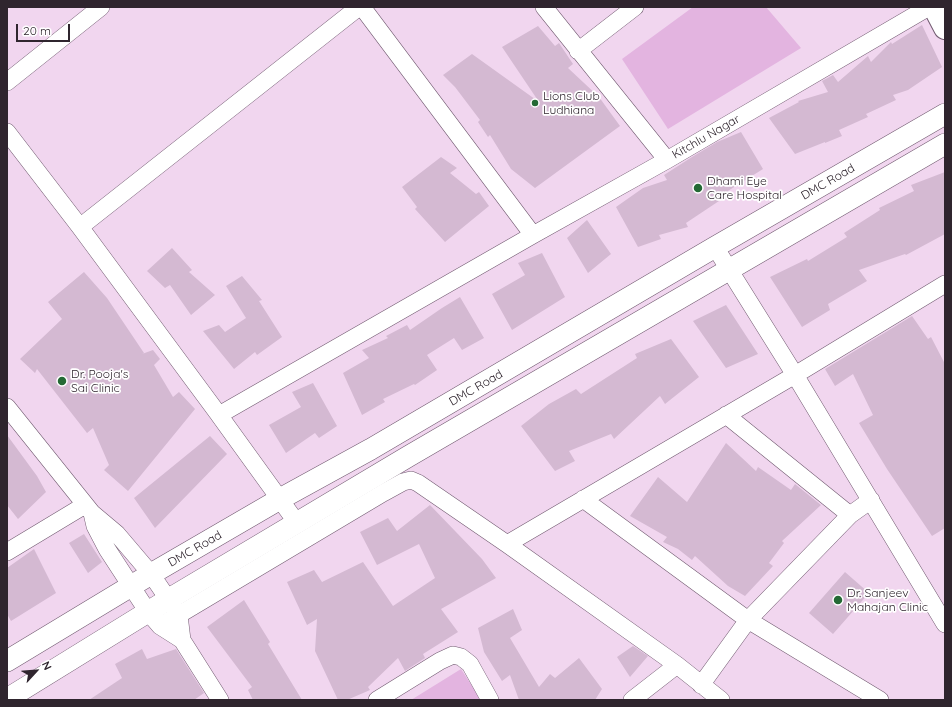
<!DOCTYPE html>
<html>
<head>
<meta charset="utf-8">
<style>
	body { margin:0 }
	#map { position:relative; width:952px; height:707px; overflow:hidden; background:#f1d6ef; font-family:Quicksand,sans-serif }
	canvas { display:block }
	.frame { position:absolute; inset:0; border:8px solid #2f252e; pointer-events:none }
	.north { position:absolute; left:16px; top:651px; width:40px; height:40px; -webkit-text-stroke:3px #fff; paint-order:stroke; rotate:64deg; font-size:11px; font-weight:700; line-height:16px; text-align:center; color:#2f252e }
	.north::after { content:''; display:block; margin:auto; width:14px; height:18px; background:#2f252e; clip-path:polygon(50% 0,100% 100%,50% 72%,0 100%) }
	.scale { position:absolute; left:16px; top:24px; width:54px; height:18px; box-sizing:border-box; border:2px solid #2f252e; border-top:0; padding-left:5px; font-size:12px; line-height:14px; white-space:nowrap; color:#2f252e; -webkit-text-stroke:3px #fff; paint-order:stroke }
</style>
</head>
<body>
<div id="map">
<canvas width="952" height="707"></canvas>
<div class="frame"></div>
<div class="north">N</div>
<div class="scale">20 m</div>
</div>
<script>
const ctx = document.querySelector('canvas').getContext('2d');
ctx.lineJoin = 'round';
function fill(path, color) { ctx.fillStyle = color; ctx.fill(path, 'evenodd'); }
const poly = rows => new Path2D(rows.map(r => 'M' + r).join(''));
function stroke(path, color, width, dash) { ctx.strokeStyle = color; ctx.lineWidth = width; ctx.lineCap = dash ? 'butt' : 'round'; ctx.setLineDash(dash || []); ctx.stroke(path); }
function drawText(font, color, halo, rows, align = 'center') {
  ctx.font = font + ' Quicksand,sans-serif'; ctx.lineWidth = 3.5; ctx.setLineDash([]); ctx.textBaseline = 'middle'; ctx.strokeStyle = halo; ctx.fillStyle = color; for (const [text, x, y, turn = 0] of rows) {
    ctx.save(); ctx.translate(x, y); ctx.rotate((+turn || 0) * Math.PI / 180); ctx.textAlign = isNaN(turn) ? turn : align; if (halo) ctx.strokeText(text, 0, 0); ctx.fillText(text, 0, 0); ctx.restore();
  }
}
fill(poly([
	[693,7,766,7,801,48,668,129,622,59],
	[461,669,481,700,411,700]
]), '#e3b4e0');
fill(poly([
	[922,25,942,67,908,90,893,95,896,100,866,114,868,117,839,130,842,136,825,143,825,142,795,154,769,118,799,102,798,101,828,92,822,81,833,75,838,82,868,56,871,62,891,42,892,44],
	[538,26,555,46,559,43,573,64,568,68,599,97,620,126,535,188,511,169,490,135,488,137,478,122,480,120,455,87,443,75,472,54,539,102,502,47],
	[741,132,763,169,723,194,725,197,686,223,688,227,659,235,661,239,638,247,616,207,643,188,667,180,664,175,692,157,717,142],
	[441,157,457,168,450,173,476,194,479,192,489,206,445,242,415,209,417,207,402,187],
	[945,172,945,234,906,255,905,254,859,270,867,281,828,304,830,310,802,327,770,277,807,259,808,261,847,237,844,233,880,210,879,208,914,191,911,185],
	[587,220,611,254,588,273,567,238],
	[172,248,192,270,189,272,215,295,191,315,170,285,165,288,147,271],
	[542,253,565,297,512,330,492,294,525,275,518,263],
	[84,272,107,298,144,353,142,354,153,350,160,359,154,365,173,397,179,392,195,409,128,491,104,470,109,465,93,428,87,433,37,369,35,373,20,359,62,319,48,302],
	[242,276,262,300,259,301,282,337,257,355,255,352,234,369,203,331,219,325,225,332,246,318,226,286],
	[460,297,484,338,462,350,454,338,427,355,437,370,415,385,414,384,383,399,385,402,362,415,343,373,369,358,362,350,388,338,386,336,407,325,410,330,442,308],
	[726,305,758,354,726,368,693,321],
	[912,316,928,339,931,337,945,364,945,528,932,536,887,469,859,423,873,415,853,374,835,386,825,369],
	[671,339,699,377,665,404,660,396,614,439,611,434,569,451,575,461,555,471,521,426,549,404,576,389,581,394,637,358,635,354],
	[313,383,337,426,319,438,315,433,286,453,269,425,301,407,292,392],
	[7,435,37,476,46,492,18,519,7,505],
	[210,436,227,454,155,528,134,498],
	[726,443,756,471,758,467,791,490,795,484,821,505,782,541,784,543,769,563,773,566,745,596,728,586,695,556,692,560,678,549,663,542,667,537,630,516,658,477,687,502],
	[430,505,482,559,496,578,441,609,458,632,423,654,425,658,405,671,398,658,368,687,370,690,347,700,338,700,315,651,317,619,307,625,287,582,314,570,322,582,363,562,393,606,435,578,419,544,377,565,360,532,388,518,397,531],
	[84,534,102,562,88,573,69,543],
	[34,549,56,593,11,621,7,614,7,568],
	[845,572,869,593,833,634,809,613],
	[244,600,270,642,268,644,302,700,253,700,248,690,252,687,207,627],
	[513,609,522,630,510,638,539,687,550,674,555,678,579,658,602,689,595,700,519,700,510,675,502,681,484,652,478,628],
	[633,646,648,656,630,677,617,657],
	[142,649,147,659,176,649,204,693,194,700,89,700,122,678,115,664]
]), '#d4b9d2');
const minor = poly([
	[362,7,533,235],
	[544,7,667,160],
	[578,51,635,7],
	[7,82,101,7],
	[7,132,80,227,219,415],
	[80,227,359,7],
	[715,247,795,375,945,624],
	[7,407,92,513,117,534,151,574,179,615,182,640,160,626,148,612,107,549,95,526,92,513],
	[726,415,850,515],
	[583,499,748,620,880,700],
	[297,523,219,415,533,235,667,160,929,7],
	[507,544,795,375,945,284],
	[7,552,85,505],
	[160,626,383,493,403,482,411,480,418,483,507,544,677,665,721,700],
	[182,640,220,700],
	[701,685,748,620,850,515,871,500],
	[377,700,440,661,453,655,461,657,470,664,490,700],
	[632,700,677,665]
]);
const tertiary = poly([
	[7,661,151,574,280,499,371,449,715,247,945,114],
	[7,699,169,599,409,456,945,144]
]);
const secondary = poly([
	[934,7,945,28]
]);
stroke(minor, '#715a70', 18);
stroke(tertiary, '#715a70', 22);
stroke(secondary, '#715a70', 24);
stroke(minor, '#fff', 17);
stroke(tertiary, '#fff', 21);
stroke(secondary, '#fff', 22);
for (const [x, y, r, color] of [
	[535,103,4,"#246935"],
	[698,188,5,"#246935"],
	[62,381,5,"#246935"],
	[838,600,5,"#246935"]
]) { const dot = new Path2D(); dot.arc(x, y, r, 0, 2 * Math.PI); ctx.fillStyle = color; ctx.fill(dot); stroke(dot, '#fff', 1.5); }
drawText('12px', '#2f252e', '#fff', [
	["Lions Club",543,96],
	["Ludhiana",543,110],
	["Dhami Eye",707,181],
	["Care Hospital",707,195],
	["Dr. Pooja's",71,374],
	["Sai Clinic",71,388],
	["Dr. Sanjeev",847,593],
	["Mahajan Clinic",847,607]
], 'left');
drawText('12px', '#2f252e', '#fff', [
	["Kitchlu Nagar",706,137,-30],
	["DMC Road",828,182,-30],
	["DMC Road",476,388,-30],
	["DMC Road",195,549,-30]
]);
</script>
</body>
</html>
